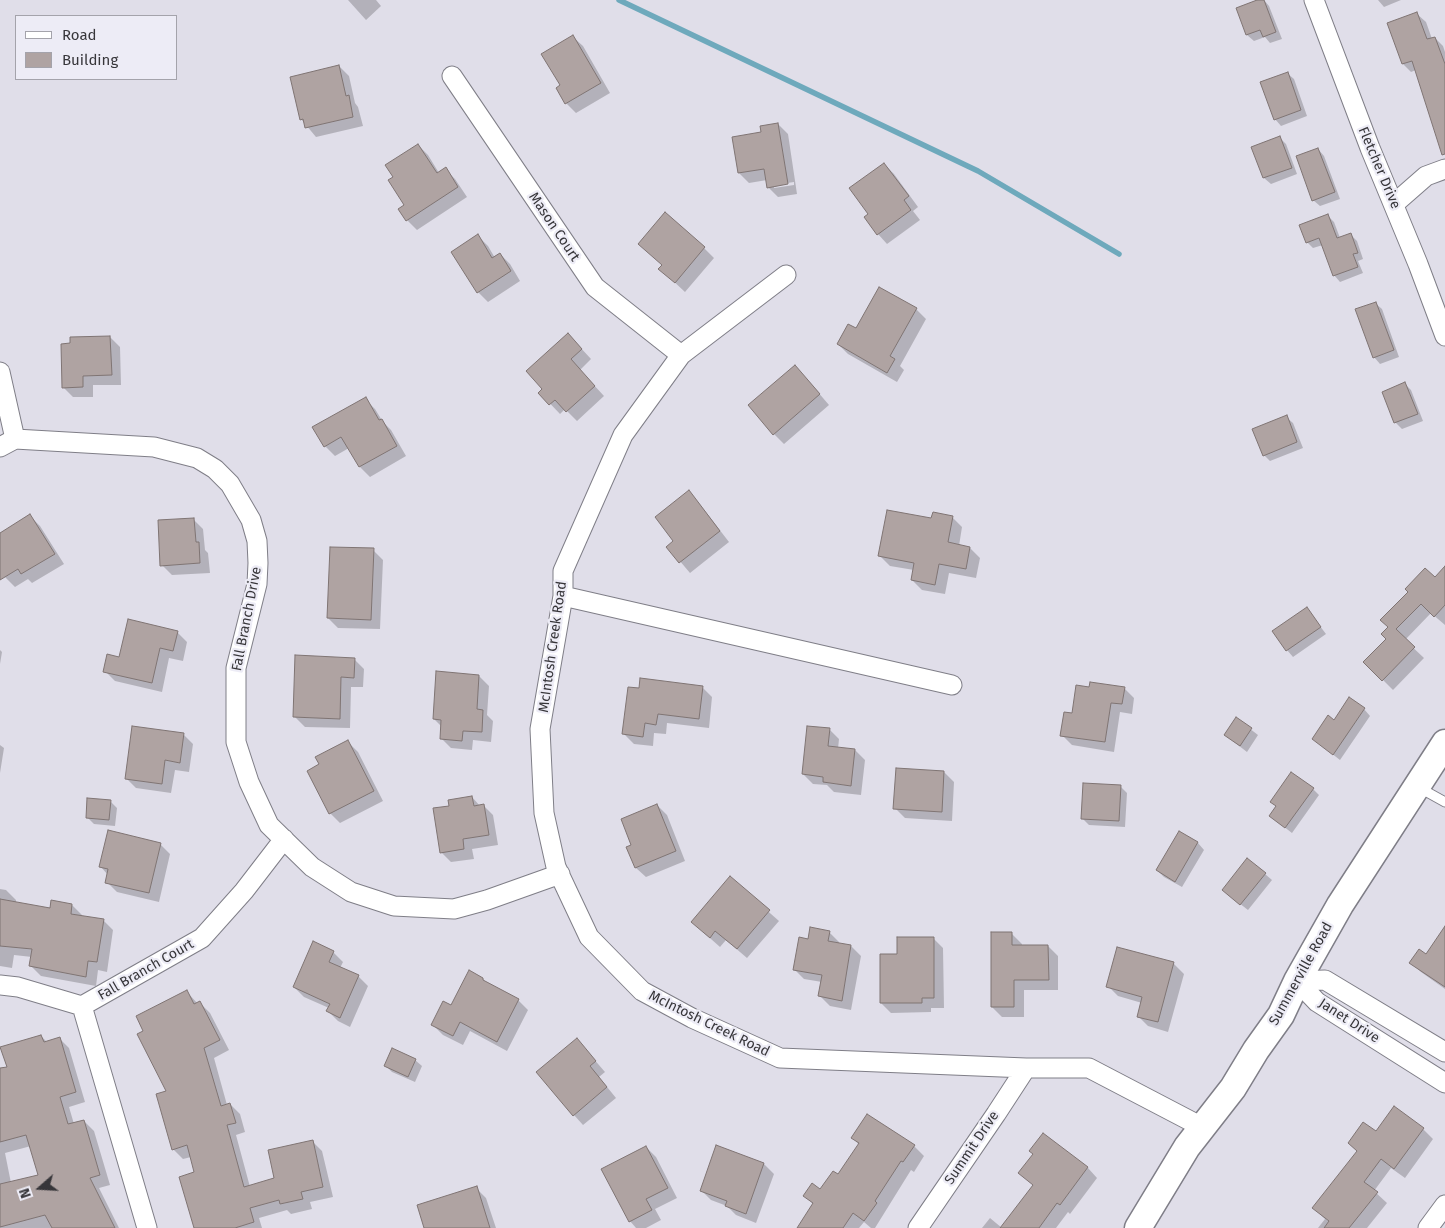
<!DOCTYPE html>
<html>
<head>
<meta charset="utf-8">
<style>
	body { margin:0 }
	#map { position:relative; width:1445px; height:1228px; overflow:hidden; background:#e0dee9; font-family:"Fira Sans",sans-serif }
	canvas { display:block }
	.legend { position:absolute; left:15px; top:15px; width:162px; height:65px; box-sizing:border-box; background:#edecf6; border:1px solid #a4a3ab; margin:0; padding:6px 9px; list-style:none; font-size:15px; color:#37363a }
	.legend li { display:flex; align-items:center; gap:10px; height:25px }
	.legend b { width:25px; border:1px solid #a4a3ab }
	.north { position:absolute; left:15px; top:1163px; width:50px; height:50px; -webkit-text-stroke:4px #edecf6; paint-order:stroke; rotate:251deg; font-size:14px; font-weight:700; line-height:20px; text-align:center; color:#37363a }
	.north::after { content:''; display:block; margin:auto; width:18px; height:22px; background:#37363a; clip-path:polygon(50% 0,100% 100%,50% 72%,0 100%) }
</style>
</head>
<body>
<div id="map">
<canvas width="1445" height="1228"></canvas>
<ul class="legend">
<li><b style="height:6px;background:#fff"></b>Road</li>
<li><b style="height:14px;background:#afa3a2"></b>Building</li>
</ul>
<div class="north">N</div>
</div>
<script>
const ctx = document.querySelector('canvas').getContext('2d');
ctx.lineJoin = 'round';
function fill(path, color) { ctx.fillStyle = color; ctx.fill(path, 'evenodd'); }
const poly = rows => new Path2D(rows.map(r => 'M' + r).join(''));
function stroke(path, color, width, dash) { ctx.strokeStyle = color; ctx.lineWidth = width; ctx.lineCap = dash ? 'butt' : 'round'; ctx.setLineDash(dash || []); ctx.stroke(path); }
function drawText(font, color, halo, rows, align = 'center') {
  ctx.font = font + ' "Fira Sans",sans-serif'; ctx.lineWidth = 4.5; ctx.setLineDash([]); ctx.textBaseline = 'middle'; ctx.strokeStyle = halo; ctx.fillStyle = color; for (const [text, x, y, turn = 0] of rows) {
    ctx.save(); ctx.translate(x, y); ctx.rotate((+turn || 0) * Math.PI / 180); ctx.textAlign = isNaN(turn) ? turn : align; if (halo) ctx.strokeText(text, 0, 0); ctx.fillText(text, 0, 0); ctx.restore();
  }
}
fill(poly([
	[348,0,376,0,381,6,366,20],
	[1261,0,1264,0,1269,6,1282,39,1270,43,1265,37,1254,41,1247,35,1237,9],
	[1378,0,1401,0,1384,7],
	[1417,14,1426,22,1432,39,1435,38,1443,46,1445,52,1445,141,1416,70,1411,72,1403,64],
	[573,37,583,46,610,93,576,113,566,103,561,86],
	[339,66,349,76,355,103,358,107,363,126,316,137,301,119],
	[1287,73,1294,79,1307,116,1281,126,1275,119],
	[778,124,788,134,797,194,778,197,768,187,767,180,749,183,739,173,762,133],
	[794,182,794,185,774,188,774,185],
	[1279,137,1286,144,1297,174,1271,184,1264,178,1253,147],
	[418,145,428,155,439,173,445,169,455,179,467,197,417,230,407,220,406,205,395,178],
	[1318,149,1324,156,1340,199,1320,206,1313,200],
	[884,164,894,174,918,207,913,211,920,220,887,244,878,234,870,215],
	[1328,216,1334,222,1340,238,1350,234,1357,241,1363,259,1358,261,1363,273,1340,282,1334,275,1323,245,1313,248,1307,242],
	[478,236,488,246,495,258,500,254,510,264,520,281,488,302,478,292],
	[704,248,714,258,685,292,670,278],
	[880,288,916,309,926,319,900,366,904,370,897,382,848,354,838,344,857,330],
	[1375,303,1382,309,1399,357,1380,364,1374,357],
	[568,334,591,359,580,370,604,396,577,421,565,409,560,414,540,393,544,389],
	[110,337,120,347,121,385,93,385,93,397,73,397,63,387],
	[805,377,829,405,784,444,774,434],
	[1405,384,1411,390,1423,421,1402,429,1396,423,1383,392],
	[365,399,375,409,383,422,391,430,406,456,370,477,360,467,349,448,335,456,325,446],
	[1286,417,1293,423,1303,448,1270,461,1264,455],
	[689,492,698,502,729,542,690,573,668,547,675,542],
	[30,516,40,526,64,564,32,583,28,579,15,587,5,577,0,570,0,534],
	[952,517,962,527,959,546,970,548,980,558,976,578,949,573,945,594,922,590,912,580,914,570,890,566,880,556,932,520],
	[193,519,203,529,205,550,208,553,210,573,172,575,162,565],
	[373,550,383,560,380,629,338,628,328,618],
	[1445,568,1445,625,1431,613,1405,640,1424,658,1393,690,1365,662,1388,639],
	[1307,609,1326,634,1293,657,1287,650],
	[177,632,187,642,183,661,169,658,162,692,115,681,105,671,120,659],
	[0,650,2,652,0,664],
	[354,659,364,669,363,687,351,687,350,728,305,727,295,717],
	[479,676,489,686,487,715,493,721,491,742,473,740,472,750,451,748,441,738,442,727,434,719],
	[702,687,712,697,709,728,667,723,666,734,654,733,653,746,634,744,624,734],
	[1090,688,1124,688,1134,698,1132,714,1120,712,1114,752,1072,745,1062,735],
	[1364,709,1370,716,1340,760,1313,739],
	[1236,718,1258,735,1247,752,1225,735],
	[829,729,839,739,838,749,855,750,865,760,861,795,834,792,827,785,813,784,803,774],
	[183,734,193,744,189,772,175,770,171,793,136,788,126,778],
	[348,742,358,752,383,801,340,823,330,813,321,765],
	[0,745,4,748,0,773],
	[944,772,954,782,952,821,905,818,895,808],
	[1120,786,1127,793,1125,827,1089,825,1082,818],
	[1313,789,1319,795,1292,833,1270,816],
	[472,797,480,806,483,805,493,815,498,845,472,849,474,859,451,862,441,852,451,807],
	[110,801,117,808,115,826,94,824,87,817],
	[657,805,667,815,685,861,646,877,636,868,633,846],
	[1180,833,1198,843,1204,850,1182,887,1164,877,1157,870],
	[160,844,170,854,159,902,117,892,107,882,108,875,101,867],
	[1265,874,1272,880,1248,910,1230,896],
	[730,878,779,921,747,958,726,940,720,947,702,931],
	[0,889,6,890,16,900,16,903,51,909,72,905,82,915,82,917,103,920,113,930,107,972,98,970,96,986,41,976,31,966,32,957,14,955,12,968,0,966],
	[1445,928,1445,989,1421,972,1411,962,1426,955],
	[829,932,839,942,839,944,851,946,861,956,851,1010,830,1006,820,996,822,982,804,979,794,969,809,940],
	[1012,934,1022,944,1022,946,1048,946,1058,956,1058,990,1024,990,1024,1017,1002,1017,992,1007],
	[933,938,943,948,944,1008,931,1008,931,1012,891,1013,881,1003,898,955],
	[333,952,343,962,340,968,358,976,368,986,350,1027,338,1021,328,1011,329,1008,304,997,294,987],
	[1174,964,1184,974,1168,1032,1148,1026,1138,1016,1142,1003,1118,996,1108,986],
	[483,979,487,983,518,1000,528,1010,507,1051,470,1031,463,1045,443,1035,433,1025],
	[186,991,198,1004,200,1003,210,1013,229,1050,214,1058,227,1105,230,1104,240,1114,245,1132,236,1135,250,1187,276,1179,312,1141,322,1151,333,1197,310,1202,312,1209,291,1214,287,1210,259,1218,262,1228,195,1228,196,1173,191,1157,183,1159,173,1149,168,1092],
	[41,1036,47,1042,59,1038,69,1048,85,1102,69,1107,74,1124,84,1121,94,1131,110,1185,99,1188,119,1228,0,1228,0,1093],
	[31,1146,39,1175,11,1183,5,1153],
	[586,1050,605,1072,599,1077,616,1098,583,1125,574,1115],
	[415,1060,422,1066,415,1082,392,1072,385,1065],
	[1423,1129,1433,1139,1405,1178,1391,1168,1374,1191,1387,1203,1367,1228,1318,1228,1325,1219,1314,1208,1358,1152,1349,1143,1376,1133],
	[1043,1134,1088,1168,1097,1178,1070,1214,1068,1212,1056,1228,982,1228,990,1218,1002,1228,1034,1186,1020,1173,1034,1154],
	[853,1138,914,1146,924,1156,914,1172,911,1170,875,1228,871,1228,864,1222,859,1228,798,1228,814,1205,805,1196,821,1191,839,1176,859,1145],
	[646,1147,656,1157,677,1198,655,1209,661,1220,646,1228,636,1228,630,1221],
	[717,1147,764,1164,774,1174,756,1223,736,1215,727,1206,711,1200,701,1190],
	[476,1188,486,1198,496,1228,425,1228]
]), '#0003');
stroke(poly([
	[619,0,978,171,1119,254]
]), '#6ea9bc', 5.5);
const building = poly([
	[1257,0,1264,0,1276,32,1263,37,1260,30,1246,35,1236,8,1257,0],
	[1417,12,1427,39,1435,37,1445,64,1445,154,1442,155,1412,61,1402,64,1387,23,1417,12],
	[573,35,601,83,565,104,556,88,560,85,541,54,573,35],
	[339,65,346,96,349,95,353,117,305,128,303,119,300,120,290,77,339,65],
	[1288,72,1301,110,1274,120,1260,82,1288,72],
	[778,123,788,184,767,188,764,169,738,173,732,137,761,132,760,126,778,123],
	[1280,136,1292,168,1263,178,1251,147,1280,136],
	[418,144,437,173,446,167,458,187,406,221,398,209,404,205,388,180,393,177,385,165,418,144],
	[1318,148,1335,192,1312,201,1296,156,1318,148],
	[884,163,909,196,904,200,911,210,877,235,864,217,868,214,849,188,884,163],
	[665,212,705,247,675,283,658,269,662,265,638,244,665,212],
	[1328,214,1337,238,1351,233,1358,253,1353,254,1358,267,1333,276,1319,238,1306,243,1299,225,1328,214],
	[478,234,492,258,500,253,511,271,477,293,451,252,478,234],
	[879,287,917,308,890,356,895,359,887,373,837,344,848,324,856,328,879,287],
	[1376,302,1394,350,1373,358,1355,309,1376,302],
	[568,333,582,349,571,359,595,386,566,412,555,400,549,405,538,393,542,389,526,371,568,333],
	[110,336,112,375,83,376,83,387,62,388,61,344,70,343,70,337,110,336],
	[795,365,820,394,773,435,748,405,795,365],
	[1405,382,1418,414,1394,423,1382,392,1405,382],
	[366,397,379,420,382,419,397,446,359,467,341,437,324,447,312,427,366,397],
	[1287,415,1297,442,1263,456,1252,429,1287,415],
	[689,490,720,531,679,563,666,547,673,541,655,517,689,490],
	[887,510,931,518,933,512,953,516,948,542,970,547,966,569,939,564,935,585,911,580,914,563,878,556,887,510],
	[30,514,55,554,21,574,18,569,0,580,0,533,30,514],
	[194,518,196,542,199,542,200,563,160,566,158,520,194,518],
	[330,547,374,548,371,620,327,618,330,547],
	[1445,566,1445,605,1434,617,1421,604,1396,629,1415,647,1382,681,1363,662,1386,639,1381,634,1388,627,1380,620,1408,592,1405,589,1425,568,1435,577,1445,566],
	[1307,607,1321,627,1286,651,1272,631,1307,607],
	[128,619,178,631,173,651,160,648,152,683,103,672,107,654,119,657,128,619],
	[295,655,355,658,354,678,341,677,340,719,293,717,295,655],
	[436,671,479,675,477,709,483,710,482,732,463,731,462,741,440,739,441,720,433,719,436,671],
	[640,678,703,686,699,719,658,714,656,725,645,723,643,737,622,734,628,687,639,688,640,678],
	[1090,682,1125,687,1122,704,1111,703,1105,742,1060,736,1064,712,1072,713,1076,685,1089,687,1090,682],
	[1349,697,1365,708,1333,755,1312,739,1328,715,1334,720,1349,697],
	[1236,717,1252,728,1240,746,1224,735,1236,717],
	[132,726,184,733,180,763,165,760,162,784,125,779,132,726],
	[807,726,830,728,828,746,855,749,851,786,823,782,823,777,802,774,807,726],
	[348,740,374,791,329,814,307,771,319,764,315,757,348,740],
	[896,768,944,771,942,812,893,809,896,768],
	[1291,772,1314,788,1285,828,1269,816,1276,806,1270,802,1291,772],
	[1083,783,1121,785,1119,821,1081,819,1083,783],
	[472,796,474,806,484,804,489,835,463,839,464,849,440,853,433,808,449,806,448,800,472,796],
	[87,798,111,800,109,820,86,818,87,798],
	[657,804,676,851,635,868,626,847,631,845,621,819,657,804],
	[108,830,161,843,149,893,105,883,108,869,99,867,108,830],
	[1179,831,1198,842,1175,882,1156,870,1179,831],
	[1247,858,1266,873,1240,905,1222,890,1247,858],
	[730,876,770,910,737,949,715,931,710,938,691,922,730,876],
	[0,899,50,908,51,900,72,904,71,914,104,919,97,962,88,961,86,977,29,966,32,949,0,946,0,899],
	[1445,926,1445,987,1409,963,1419,949,1426,954,1445,926],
	[810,927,830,931,828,941,851,945,842,1001,818,996,822,975,793,970,799,937,808,939,810,927],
	[991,932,1012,932,1012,945,1048,945,1049,980,1014,980,1014,1007,991,1007,991,932],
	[897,937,934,937,934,998,922,998,922,1003,880,1003,880,954,897,954,897,937],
	[313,941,334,951,329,962,359,975,340,1018,326,1011,330,1004,293,987,313,941],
	[1117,947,1174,962,1158,1022,1137,1017,1142,997,1106,987,1117,947],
	[469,970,483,978,483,980,519,999,497,1042,460,1022,453,1036,431,1025,443,1001,451,1005,469,970],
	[187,990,194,1004,200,1001,220,1040,204,1048,221,1106,230,1103,236,1123,227,1125,244,1187,274,1178,268,1150,313,1140,323,1187,301,1192,303,1199,280,1204,279,1200,250,1208,254,1222,235,1228,194,1228,179,1177,194,1172,187,1145,172,1150,156,1094,166,1091,137,1034,143,1031,136,1016,187,990],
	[41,1035,44,1042,60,1037,76,1092,60,1097,68,1124,84,1120,100,1175,90,1178,115,1228,52,1228,45,1215,0,1227,0,1184,38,1175,26,1135,0,1142,0,1068,7,1067,0,1047,41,1035],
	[577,1038,596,1061,590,1066,607,1087,573,1116,536,1072,577,1038],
	[392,1048,416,1059,408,1077,384,1066,392,1048],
	[1394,1106,1424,1128,1394,1169,1381,1159,1364,1182,1378,1192,1349,1228,1324,1228,1329,1221,1312,1208,1357,1151,1348,1143,1363,1122,1376,1131,1394,1106],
	[867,1114,915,1145,903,1162,901,1161,875,1201,877,1203,864,1221,853,1213,843,1228,797,1228,813,1203,803,1196,812,1183,820,1189,833,1171,838,1174,859,1143,851,1138,867,1114],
	[1043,1133,1088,1167,1060,1205,1057,1203,1039,1228,1000,1228,1033,1185,1018,1173,1033,1154,1029,1151,1043,1133],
	[716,1145,764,1163,746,1214,725,1206,727,1201,700,1191,716,1145],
	[646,1146,668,1188,646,1199,652,1210,629,1222,601,1169,646,1146],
	[477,1186,490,1228,424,1228,417,1205,477,1186]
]);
fill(building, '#afa3a2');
stroke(building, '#7f7473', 1);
const lane = poly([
	[1418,787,1445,802]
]);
const street = poly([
	[1314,0,1370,148,1418,264,1445,336],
	[452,76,595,287,681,355],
	[1394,204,1426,176,1445,169],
	[786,275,681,355,623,435,563,571,563,596,540,729,544,813,556,867,589,937,642,991,692,1018,780,1058,1026,1068,1089,1068,1202,1127],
	[0,372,15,439],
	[0,447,15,439,154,447,197,458,215,469,230,484,251,520,257,541,258,563,257,584,236,668,236,742,249,782,269,825,312,867,351,892,394,906,454,909,487,900,560,874],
	[563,596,952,685],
	[1297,981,1317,1002,1445,1083],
	[1297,981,1325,980,1445,1052],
	[0,985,18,987,82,1006,147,1228],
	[82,1006,202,938,244,891,284,839],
	[918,1228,996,1114,1026,1068],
	[1428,1228,1445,1205]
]);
const secondary = poly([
	[1138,1228,1187,1147,1233,1088,1256,1050,1281,1015,1297,981,1340,905,1445,743]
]);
stroke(lane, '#7f7e87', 11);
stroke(street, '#7f7e87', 21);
stroke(secondary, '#7f7e87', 29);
stroke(lane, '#fff', 9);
stroke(street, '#fff', 19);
stroke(secondary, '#fff', 26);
drawText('14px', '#37363a', '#edecf6', [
	["Fletcher Drive",1379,168,67],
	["Mason Court",554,227,56],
	["Fall Branch Drive",247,619,-79],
	["McIntosh Creek Road",553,647,-82],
	["Fall Branch Court",146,970,-30],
	["Summerville Road",1301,974,-61],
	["Janet Drive",1349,1021,33],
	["McIntosh Creek Road",709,1024,26],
	["Summit Drive",972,1148,-56]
]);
</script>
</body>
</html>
